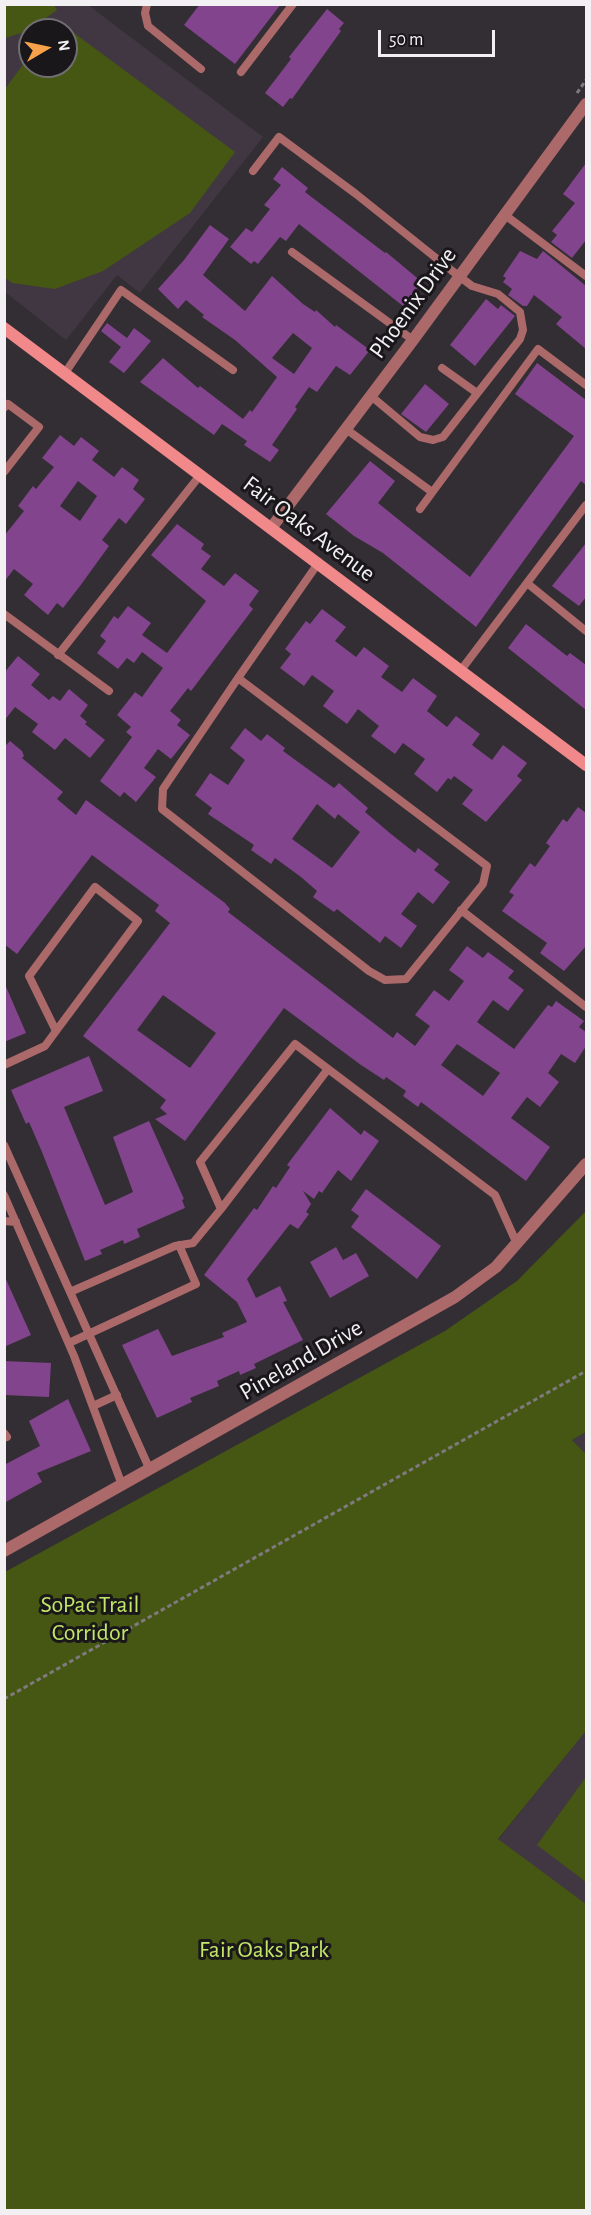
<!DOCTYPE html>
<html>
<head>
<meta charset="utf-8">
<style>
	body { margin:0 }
	#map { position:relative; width:591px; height:2215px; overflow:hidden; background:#332e34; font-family:"Alegreya Sans",sans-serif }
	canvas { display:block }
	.frame { position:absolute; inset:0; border:6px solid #f3f0f4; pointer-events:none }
	.north { position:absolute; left:18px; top:18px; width:60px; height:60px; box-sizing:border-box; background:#19171a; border:2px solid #706e71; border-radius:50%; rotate:81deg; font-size:16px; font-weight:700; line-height:24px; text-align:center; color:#f3f0f4 }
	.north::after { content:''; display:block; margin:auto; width:21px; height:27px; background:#f7a14a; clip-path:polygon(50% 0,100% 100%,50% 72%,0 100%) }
	.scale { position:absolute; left:378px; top:30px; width:117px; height:27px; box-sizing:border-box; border:3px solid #f3f0f4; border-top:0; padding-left:8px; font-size:18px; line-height:21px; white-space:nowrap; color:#f3f0f4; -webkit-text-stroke:4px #19171a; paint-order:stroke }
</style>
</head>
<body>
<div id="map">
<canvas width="591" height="2215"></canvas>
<div class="frame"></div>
<div class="north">N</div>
<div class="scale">50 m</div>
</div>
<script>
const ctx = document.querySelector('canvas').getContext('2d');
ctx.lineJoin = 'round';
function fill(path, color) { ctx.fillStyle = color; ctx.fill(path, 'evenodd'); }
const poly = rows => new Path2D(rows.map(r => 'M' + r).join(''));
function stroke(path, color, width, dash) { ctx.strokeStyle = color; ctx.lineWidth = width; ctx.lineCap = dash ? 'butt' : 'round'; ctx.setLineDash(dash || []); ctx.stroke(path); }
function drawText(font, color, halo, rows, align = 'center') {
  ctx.font = font + ' "Alegreya Sans",sans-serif'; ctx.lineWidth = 6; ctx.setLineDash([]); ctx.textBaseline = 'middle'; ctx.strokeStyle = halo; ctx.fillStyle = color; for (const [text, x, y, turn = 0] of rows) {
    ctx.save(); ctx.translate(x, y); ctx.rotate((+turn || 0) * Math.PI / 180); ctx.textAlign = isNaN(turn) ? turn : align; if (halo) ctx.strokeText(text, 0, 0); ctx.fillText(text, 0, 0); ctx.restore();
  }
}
fill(poly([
	[4,5,88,5,263,137,140,293,117,275,66,340,5,292],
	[30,30,66,30,66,66,30,66],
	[586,1432,586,1454,572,1440],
	[586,1731,586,1904,498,1840]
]), '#403742');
fill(poly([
	[5,4,54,5,57,10,28,31,5,38],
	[74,33,235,152,190,213,103,271,55,289,12,283,4,277,5,89,30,55,30,66,66,66,66,34],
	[586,1211,586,1432,572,1440,586,1454,586,1731,498,1839,586,1904,586,2210,5,2210,5,1572,445,1331,517,1281],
	[586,1777,586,1882,537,1845]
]), '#465714');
fill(poly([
	[200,4,281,4,235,64,184,25],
	[327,9,344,23,339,29,341,31,292,99,290,98,283,107,265,93,291,59,289,57],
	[586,163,586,240,572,258,551,242,557,235,552,231,575,203,563,194],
	[282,167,308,188,305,192,385,253,386,252,422,282,403,306,299,224,286,241,280,237,258,264,254,261,251,264,230,247,246,228,252,232,270,209,264,205,281,185,273,179],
	[210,225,229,239,203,275,245,311,272,276,303,304,315,312,316,310,335,327,336,325,370,350,350,375,336,366,317,392,309,387,295,407,297,409,272,445,279,450,270,462,244,445,247,441,222,424,214,435,140,382,163,358,198,388,200,386,243,419,250,410,252,412,277,377,235,340,202,317,204,315,186,300,178,309,158,289,184,260],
	[293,333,312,348,294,374,272,358],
	[520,251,537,259,543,251,586,286,586,349,556,324,562,317,534,295,527,306,523,306,508,295,512,289,503,282,506,278,503,276],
	[486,299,498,309,501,305,515,316,475,366,450,345],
	[107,323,127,338,134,328,151,341,124,373,109,362,121,347,101,331],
	[537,363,586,400,586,485,581,481,476,627,383,553,354,536,326,514,370,461,395,481,378,503,470,577,574,436,515,394],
	[425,384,449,404,426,432,401,414],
	[60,435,74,446,81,437,99,451,92,460,114,477,122,467,139,480,133,489,145,499,126,524,119,518,102,540,109,546,80,586,63,608,57,603,48,615,24,595,33,584,14,569,4,582,4,536,24,511,18,506,33,486,36,489,54,467,42,458],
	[78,481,97,496,80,521,60,506],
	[177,524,204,544,201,549,211,556,201,569,224,586,235,573,259,591,249,605,253,609,191,691,188,688,170,711,181,720,177,725,190,735,171,759,158,749,144,768,156,777,136,802,124,792,120,797,100,781,132,737,126,732,131,727,117,715,135,692,142,697,163,668,142,652,134,663,127,658,118,669,97,653,106,641,100,636,114,616,118,619,128,606,151,623,142,635,167,653,206,601,151,555],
	[586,543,586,597,579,606,552,586],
	[322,609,346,627,335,641,356,657,364,647,389,666,381,677,402,692,413,678,437,696,427,711,447,727,456,716,480,734,472,745,492,760,503,745,527,763,517,776,522,780,486,822,462,804,473,790,454,776,451,780,448,778,437,792,414,774,425,759,403,743,395,754,371,736,379,726,358,709,347,724,323,706,334,691,312,675,304,686,280,668,291,654,285,649,306,621,310,624],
	[526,624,567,656,570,653,586,665,586,710,508,648],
	[18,656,40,674,31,685,49,700,53,696,60,701,69,689,88,705,80,716,87,722,85,724,105,740,90,758,65,738,55,750,32,732,38,724,15,707,4,721,4,673],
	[245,728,261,741,267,734,285,748,283,751,334,788,339,783,368,808,365,812,391,834,415,853,418,848,439,864,434,870,450,882,433,904,418,892,401,914,417,926,401,948,385,936,380,943,337,909,334,912,313,897,317,891,301,877,275,858,271,864,251,850,254,845,208,814,212,808,195,795,210,773,228,785,245,760,230,748],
	[317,804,335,819,338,814,360,832,332,868,292,839],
	[10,741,22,751,24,756,22,758,63,792,57,799,76,815,86,800,225,903,230,909,228,912,393,1038,397,1032,415,1046,430,1026,415,1015,434,990,449,1001,464,981,449,970,467,946,483,958,488,952,514,971,508,978,524,990,508,1011,493,1000,477,1022,514,1049,548,1005,552,1007,556,1001,584,1021,579,1027,586,1032,586,1046,575,1063,561,1054,548,1073,559,1082,540,1107,527,1097,511,1118,550,1147,526,1181,421,1102,418,1107,403,1096,406,1091,386,1077,384,1080,361,1065,284,1008,185,1141,155,1119,167,1114,160,1108,166,1100,83,1036,170,923,155,911,159,905,92,855,17,954,4,944,4,747],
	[163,995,216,1033,190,1068,137,1030],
	[457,1044,500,1073,483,1096,441,1065],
	[578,807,586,813,586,946,564,971,540,953,547,943,502,911,514,895,509,892,530,863,535,867,550,846,546,843,563,819,567,822],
	[4,982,26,1033,4,1042],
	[89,1056,103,1091,64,1107,105,1205,133,1192,113,1137,149,1121,184,1199,182,1200,185,1208,137,1229,140,1237,124,1244,123,1240,100,1250,102,1254,85,1261,42,1152,29,1122,26,1124,11,1090],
	[330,1108,361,1135,364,1130,379,1141,351,1181,338,1170,322,1193,319,1191,314,1199,303,1191,311,1204,306,1212,309,1214,298,1229,290,1224,247,1279,256,1298,280,1286,287,1301,283,1302,303,1340,254,1364,256,1368,240,1375,239,1371,217,1381,219,1386,190,1398,192,1402,157,1418,122,1345,158,1329,172,1356,224,1337,222,1333,247,1322,237,1302,204,1275,254,1208,257,1210,273,1186,276,1188,290,1167,287,1165],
	[366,1189,441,1246,417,1279,351,1227,359,1216,351,1210],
	[336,1247,343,1260,356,1253,369,1276,330,1298,310,1262],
	[4,1275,31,1335,4,1347],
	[4,1361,51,1363,49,1397,4,1395],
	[68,1399,91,1451,37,1473,42,1482,4,1503,4,1465,40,1446,29,1421]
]), '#82448c');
stroke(poly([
	[577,93,586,80],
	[4,1699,586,1371]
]), '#7e7a7f', 3, [4.5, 3]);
stroke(poly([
	[147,4,145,13,148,26,201,69],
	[241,72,293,4],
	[253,171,279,137,356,194,451,270,472,286,498,294,520,312,523,330,520,339,443,437,433,440,420,437,371,396],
	[505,215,586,276],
	[292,252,413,340],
	[442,368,477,393],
	[65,373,121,290,233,370],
	[4,408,8,404,39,427,4,472],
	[346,429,432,492],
	[420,509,538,349,586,385],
	[527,583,586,631],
	[4,614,109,691],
	[58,655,201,474],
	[461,670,586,505],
	[238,678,487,866,483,884,406,979,385,980,369,971,162,809,163,789,238,678,319,562],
	[461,910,586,1007],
	[4,1065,45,1046,56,1031,138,921,95,887,29,976,56,1031],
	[4,1145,150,1470],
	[4,1195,74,1356,122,1485],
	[221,1209,328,1069],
	[4,1221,16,1222],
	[70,1292,175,1246,193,1243,221,1209,200,1162,295,1044,495,1195,517,1244],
	[69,1343,196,1284,179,1245],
	[93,1406,117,1395],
	[4,1433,7,1437,4,1438]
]), '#ab696a', 8);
stroke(poly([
	[272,527,413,340,586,104]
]), '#ab696a', 12);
stroke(poly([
	[4,1551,455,1297,496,1267,586,1164]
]), '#ab696a', 12);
stroke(poly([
	[4,328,586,765]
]), '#f18889', 12);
drawText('24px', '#f3f0f4', '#19171a', [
	["Phoenix Drive",413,303,-54],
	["Fair Oaks Avenue",309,529,37],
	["Pineland Drive",301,1360,-30]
]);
drawText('24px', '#c2e667', '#19171a', [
	["SoPac Trail",90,1605],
	["Corridor",90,1633],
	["Fair Oaks Park",264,1950]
]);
</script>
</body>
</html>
